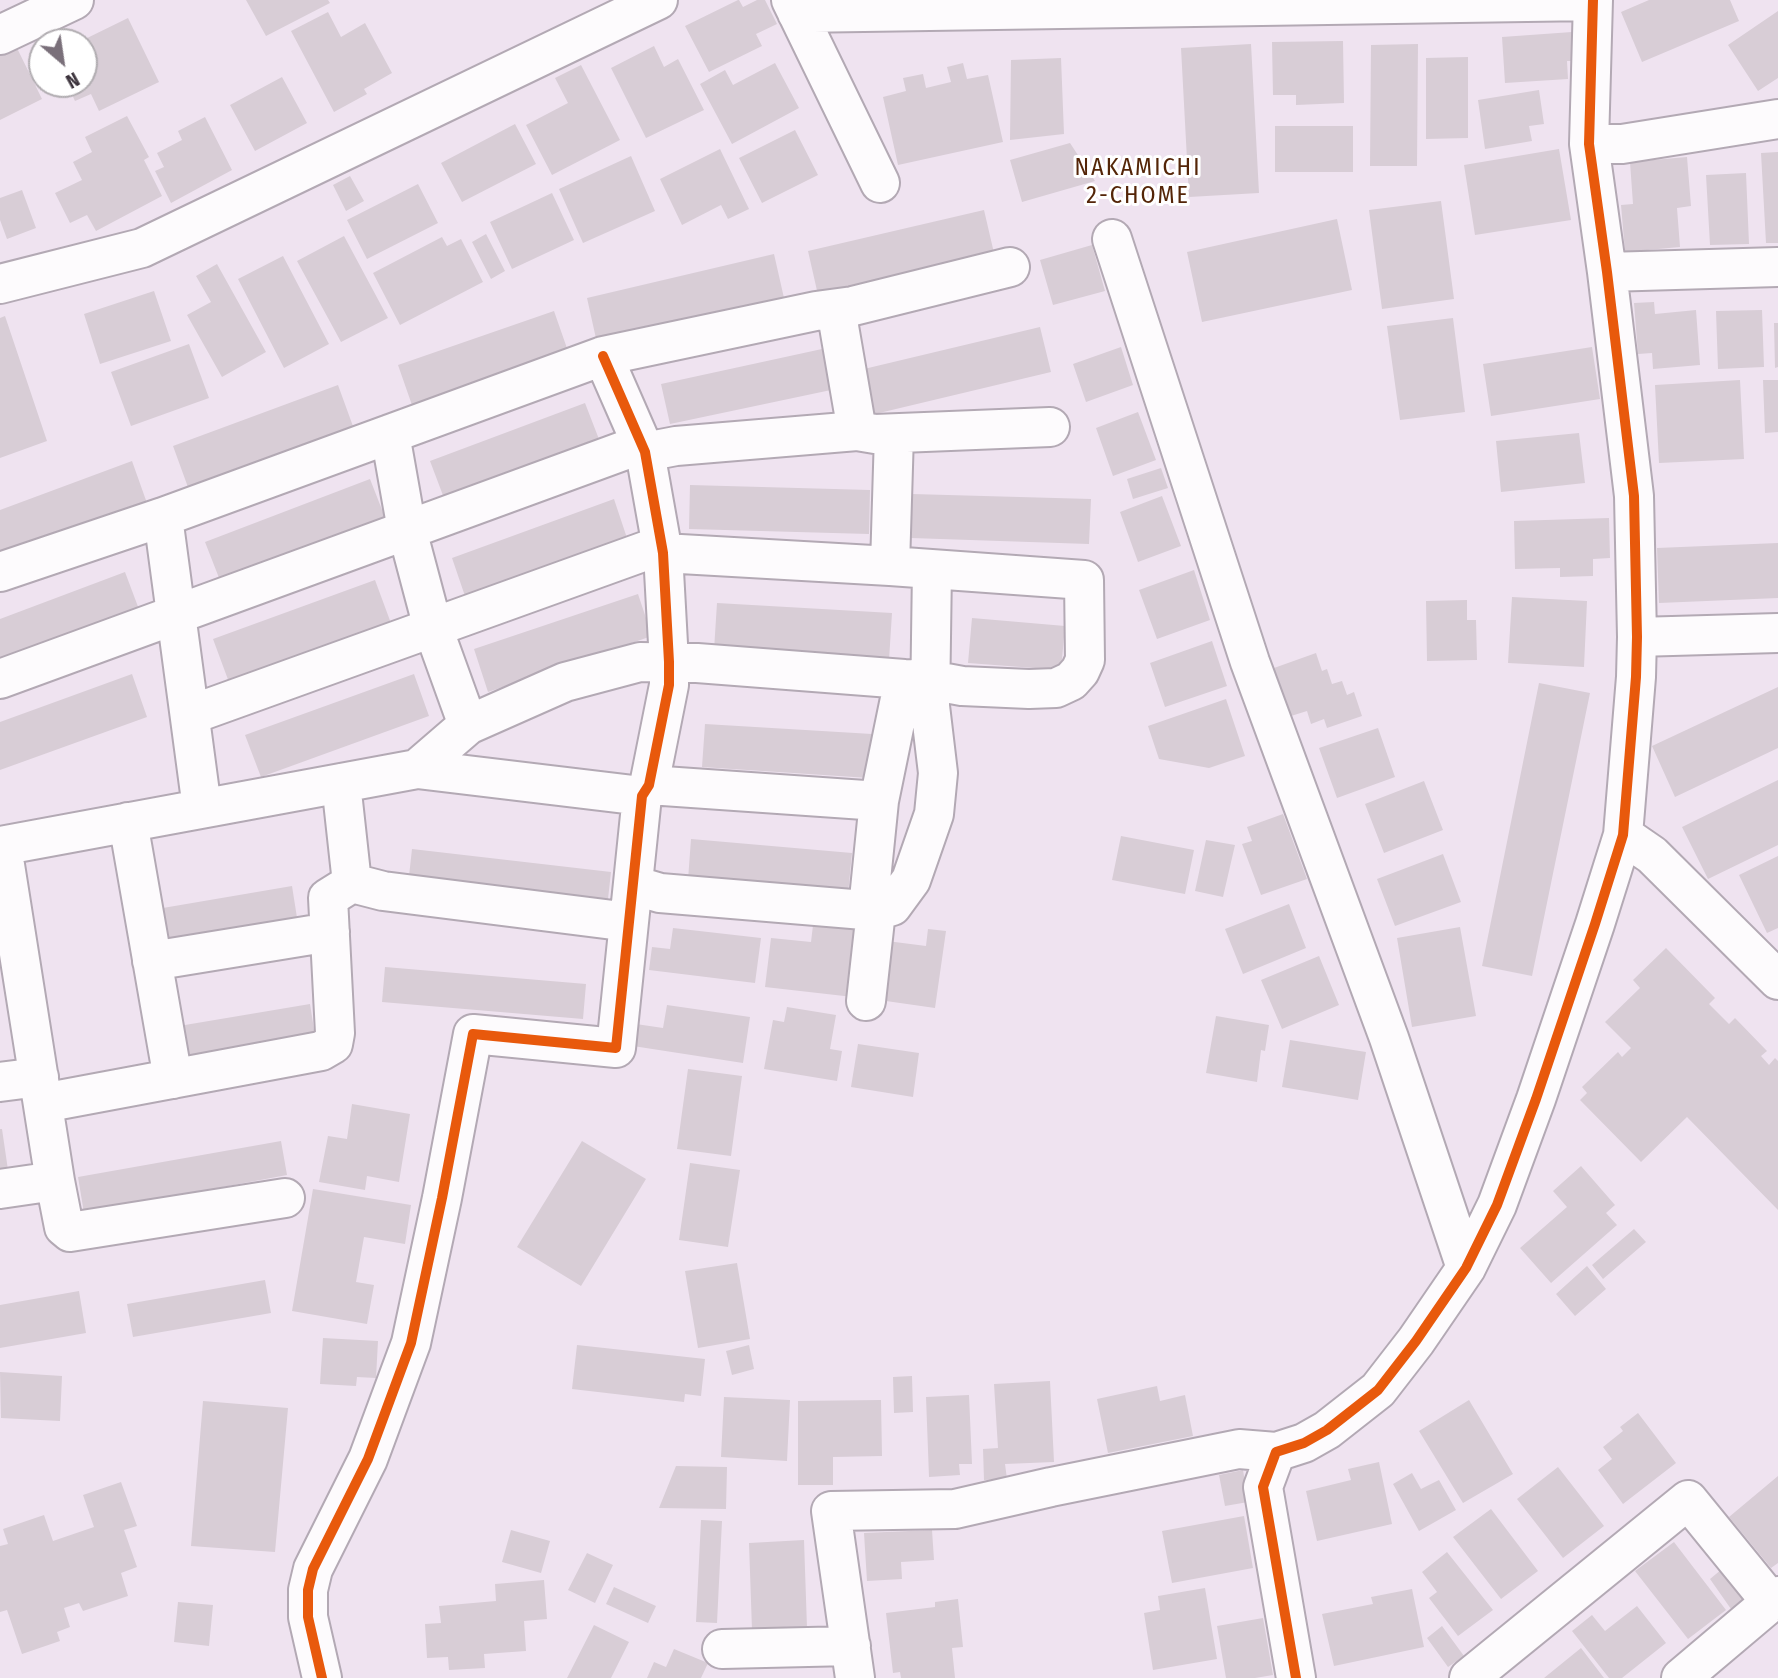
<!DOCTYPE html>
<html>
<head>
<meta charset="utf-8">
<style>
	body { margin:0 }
	#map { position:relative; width:1778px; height:1678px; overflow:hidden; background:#efe3f0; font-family:"Fira Sans Condensed",sans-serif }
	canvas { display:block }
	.north { position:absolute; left:28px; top:28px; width:70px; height:70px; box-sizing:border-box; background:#fff; border:2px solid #b1adb1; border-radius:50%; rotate:151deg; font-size:19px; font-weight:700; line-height:28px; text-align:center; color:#3b323b }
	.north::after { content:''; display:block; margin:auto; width:24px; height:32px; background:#7a707a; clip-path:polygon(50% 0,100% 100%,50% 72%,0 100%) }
</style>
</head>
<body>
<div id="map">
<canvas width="1778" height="1678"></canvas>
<div class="north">N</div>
</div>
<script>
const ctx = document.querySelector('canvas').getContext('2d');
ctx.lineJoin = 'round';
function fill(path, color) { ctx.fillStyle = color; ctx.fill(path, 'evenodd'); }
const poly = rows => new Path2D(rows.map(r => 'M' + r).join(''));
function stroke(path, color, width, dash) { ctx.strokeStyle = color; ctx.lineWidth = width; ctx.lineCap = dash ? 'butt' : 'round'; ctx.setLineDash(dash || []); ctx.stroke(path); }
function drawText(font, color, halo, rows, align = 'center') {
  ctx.font = font + ' "Fira Sans Condensed",sans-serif'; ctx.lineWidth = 6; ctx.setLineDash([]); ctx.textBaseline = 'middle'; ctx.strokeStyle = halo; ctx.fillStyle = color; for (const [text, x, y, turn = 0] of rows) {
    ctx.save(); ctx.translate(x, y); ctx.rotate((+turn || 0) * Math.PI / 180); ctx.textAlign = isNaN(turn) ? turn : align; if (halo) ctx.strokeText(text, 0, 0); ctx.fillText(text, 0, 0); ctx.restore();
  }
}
fill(poly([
	[246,0,328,0,330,3,266,36],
	[738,0,739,0,743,7,757,0,765,0,777,24,756,34,762,46,709,72,685,26],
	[1649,0,1730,0,1739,21,1642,62,1621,12],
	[1778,11,1778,78,1758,91,1728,45],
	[328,12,341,37,365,23,392,73,364,89,367,94,334,112,291,31],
	[128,18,159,82,99,111,91,94,75,101,67,84,84,84,84,42,79,42],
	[1572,32,1574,61,1567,61,1568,79,1505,83,1502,37],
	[1343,41,1344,103,1296,105,1296,95,1273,95,1272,42],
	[15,44,42,99,0,120,0,52],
	[1251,44,1259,193,1189,197,1181,48],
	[1418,44,1417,166,1370,166,1371,45],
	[654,46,664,67,678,59,704,110,646,138,611,68],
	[1468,57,1468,138,1426,139,1426,58],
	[1061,58,1064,134,1010,140,1011,60],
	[775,63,799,108,732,144,700,84,725,70,733,85],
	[963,63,967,79,988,75,1003,142,898,165,883,97,906,91,903,78,923,74,926,88,951,82,947,67],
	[581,65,620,140,552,175,526,125,568,103,555,78],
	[282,77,307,123,255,151,230,105],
	[1539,90,1544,124,1529,126,1532,141,1485,149,1478,100],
	[127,116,149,157,144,160,162,196,96,231,87,215,70,223,55,193,82,180,73,162,92,152,85,137],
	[205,117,232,170,171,203,155,171,164,167,157,153,182,140,178,131],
	[515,124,536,164,462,202,441,163],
	[1275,126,1353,126,1353,172,1275,172],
	[795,130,818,175,762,203,739,158],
	[1070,143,1095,181,1022,202,1010,160],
	[720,149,749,209,728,219,721,205,682,225,660,179],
	[1559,149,1571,220,1475,235,1464,165],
	[1778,152,1778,243,1766,243,1761,153],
	[631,156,655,211,583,243,559,189],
	[1687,157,1691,206,1677,208,1680,247,1625,252,1621,205,1633,204,1630,162],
	[1746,173,1749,244,1710,245,1706,175],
	[350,176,364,201,346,211,333,185],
	[418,184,438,223,367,259,347,220],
	[22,190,36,228,7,239,0,220,0,198],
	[552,193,574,240,512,269,490,222],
	[1441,201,1454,299,1382,309,1369,210],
	[984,210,994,253,818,295,808,251],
	[1337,219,1352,290,1202,322,1187,252],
	[486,234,505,271,491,279,472,242],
	[344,236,388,318,341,342,297,261],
	[442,237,447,246,461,239,483,282,400,325,373,273],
	[1092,245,1105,291,1053,305,1040,260],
	[774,254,784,298,597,343,587,298],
	[283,256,329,344,284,368,238,279],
	[217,264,266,352,222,377,187,315,211,302,196,276],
	[154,291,171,341,100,364,84,314],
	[1654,302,1655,314,1696,310,1700,365,1653,369,1652,353,1638,354,1634,303],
	[1762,310,1764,367,1718,369,1716,311],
	[554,311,569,354,413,408,398,365],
	[5,316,47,441,0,458,0,318],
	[1453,318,1465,412,1400,420,1387,326],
	[1774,323,1778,323,1778,367,1775,368],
	[1040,327,1051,372,875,414,864,369],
	[189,344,209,398,131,426,111,372],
	[1121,347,1133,385,1086,402,1073,364],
	[1592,347,1600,399,1491,416,1483,364],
	[822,349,831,390,670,424,661,384],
	[1740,380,1744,459,1659,463,1655,385],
	[1763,380,1778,380,1778,432,1765,433],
	[338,385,354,429,189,490,173,446],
	[585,403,602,447,447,506,430,461],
	[1138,412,1156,460,1113,476,1096,428],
	[1579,433,1585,483,1501,492,1496,441],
	[132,461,148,506,0,561,0,510],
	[1161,468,1168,488,1133,499,1127,479],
	[370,479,386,520,221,583,205,542],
	[690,485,870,490,869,534,689,529],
	[912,494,1091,499,1089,544,911,538],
	[1162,496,1181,546,1138,562,1120,512],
	[614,499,628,541,466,599,452,558],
	[1609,518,1610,558,1593,559,1593,576,1560,577,1560,568,1515,569,1514,521],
	[1778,543,1778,598,1659,603,1657,548],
	[1194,570,1210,620,1157,639,1139,590],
	[125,572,140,612,0,663,0,619],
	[375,580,392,626,230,685,213,639],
	[638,594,652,636,488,692,474,649],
	[1512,597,1587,601,1584,667,1508,663],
	[1467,600,1467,620,1476,620,1477,660,1427,661,1426,601],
	[717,603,892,613,889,660,714,650],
	[972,618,1065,626,1061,670,968,663],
	[1212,641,1227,686,1165,707,1150,663],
	[1316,653,1322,671,1327,669,1332,684,1342,681,1347,695,1354,692,1362,716,1327,728,1324,719,1311,724,1307,711,1291,716,1274,668],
	[132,674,147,717,0,770,0,722],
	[414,674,429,716,261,777,245,735],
	[1539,683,1590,693,1532,976,1482,966],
	[1778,687,1778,748,1675,797,1652,746],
	[1226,699,1245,756,1209,768,1159,759,1148,726],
	[705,724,872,734,869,778,702,767],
	[1378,728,1395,777,1337,798,1319,748],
	[1778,780,1778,845,1708,879,1682,827],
	[1424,781,1443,830,1384,853,1365,804],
	[1283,814,1307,879,1261,895,1242,844,1252,841,1247,827],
	[1121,836,1194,850,1185,894,1112,880],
	[691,839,852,853,848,894,688,880],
	[1206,840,1235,845,1223,897,1195,891],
	[412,849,611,872,607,908,408,885],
	[1443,854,1461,902,1395,926,1377,879],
	[1778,856,1778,928,1767,933,1739,875],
	[292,886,298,924,163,948,157,909],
	[1289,904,1306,948,1243,974,1225,929],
	[814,917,861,922,853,997,765,987,771,938,811,942],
	[1460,927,1476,1016,1412,1027,1397,938],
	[673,928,761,938,755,983,649,970,652,947,670,949],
	[928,929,946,931,935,1008,879,1000,887,941,926,946],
	[1666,948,1715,998,1709,1004,1729,1024,1735,1018,1767,1051,1761,1056,1769,1065,1775,1058,1778,1061,1778,1210,1687,1117,1641,1162,1580,1100,1587,1093,1582,1087,1618,1052,1622,1057,1631,1048,1605,1022,1640,988,1633,980],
	[1319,956,1339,1005,1282,1029,1261,980],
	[385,967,586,984,583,1019,382,1002],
	[310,1004,316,1042,185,1063,179,1026],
	[667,1005,750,1017,743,1063,633,1046,636,1024,663,1028],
	[787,1007,836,1015,830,1049,842,1051,837,1081,764,1069,773,1020,784,1022],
	[1216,1016,1269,1025,1265,1051,1261,1050,1257,1082,1206,1073],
	[1290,1040,1366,1052,1358,1100,1282,1087],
	[858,1044,919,1053,913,1097,851,1087],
	[688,1069,742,1076,731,1156,677,1149],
	[352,1104,410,1114,399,1182,367,1176,365,1190,319,1182,328,1136,347,1139],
	[0,1129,2,1129,8,1170,0,1171],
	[281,1141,287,1175,84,1213,78,1177],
	[582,1141,646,1179,581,1286,517,1247],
	[690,1163,740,1170,728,1247,679,1240],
	[1581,1166,1615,1205,1606,1213,1617,1225,1551,1283,1520,1248,1567,1207,1553,1191],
	[313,1189,411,1205,405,1244,364,1237,356,1282,374,1285,367,1324,292,1311],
	[1634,1229,1646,1242,1603,1279,1592,1265],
	[737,1263,750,1339,698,1348,685,1271],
	[1587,1266,1606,1289,1575,1316,1556,1294],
	[265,1280,271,1313,133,1337,127,1304],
	[79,1291,86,1333,0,1348,0,1305],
	[323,1338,378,1341,376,1378,357,1377,356,1386,320,1384],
	[577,1345,705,1359,701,1396,685,1394,684,1402,572,1389],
	[749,1345,754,1369,732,1375,726,1351],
	[0,1372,62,1376,60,1421,1,1418],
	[912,1376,913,1412,894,1413,893,1377],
	[1050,1381,1054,1462,1005,1464,1007,1479,984,1480,983,1449,998,1448,994,1384],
	[1157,1386,1160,1401,1185,1395,1193,1436,1108,1453,1097,1399],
	[969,1395,972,1464,959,1464,960,1475,929,1477,926,1397],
	[724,1397,790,1400,787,1461,721,1457],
	[881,1400,882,1456,833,1457,833,1485,798,1485,798,1401],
	[1469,1400,1513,1474,1463,1503,1419,1431],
	[203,1401,288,1408,275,1552,191,1546],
	[1638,1413,1676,1463,1623,1504,1598,1470,1612,1459,1603,1447,1623,1431,1620,1427],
	[1379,1462,1392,1524,1317,1541,1306,1491,1351,1480,1348,1469],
	[676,1466,727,1467,726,1509,659,1508],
	[1558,1467,1604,1526,1563,1558,1517,1499],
	[1243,1470,1248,1502,1225,1506,1219,1475],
	[1412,1473,1421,1489,1439,1480,1456,1510,1419,1531,1393,1484],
	[1778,1476,1778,1563,1771,1568,1729,1517],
	[121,1482,137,1526,124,1530,137,1567,121,1573,128,1596,83,1611,79,1603,64,1608,70,1627,57,1632,60,1641,22,1654,7,1610,0,1612,0,1546,8,1544,3,1529,44,1515,53,1541,94,1527,83,1495],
	[1491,1509,1538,1571,1501,1599,1453,1537],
	[1244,1516,1253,1568,1172,1583,1162,1531],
	[701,1520,722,1521,717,1623,696,1622],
	[511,1530,550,1541,541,1573,502,1562],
	[932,1530,934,1560,901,1562,902,1579,867,1581,864,1533],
	[804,1540,807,1628,752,1630,749,1543],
	[1674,1542,1726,1610,1688,1639,1635,1571],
	[1447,1552,1493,1610,1458,1636,1429,1598,1437,1592,1422,1572],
	[587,1553,613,1565,595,1603,568,1590],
	[1722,1569,1745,1599,1731,1609,1710,1579],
	[544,1580,547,1619,524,1621,526,1651,484,1654,485,1668,449,1670,448,1657,427,1658,425,1624,441,1623,439,1606,496,1601,495,1584],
	[614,1587,656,1606,648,1623,606,1604],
	[1205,1588,1217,1659,1153,1670,1144,1613,1160,1610,1158,1596],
	[1412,1589,1424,1647,1334,1666,1322,1614,1373,1604,1371,1597],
	[958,1599,963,1647,952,1648,955,1678,901,1678,900,1672,893,1673,886,1613,935,1607,935,1602],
	[178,1602,213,1605,209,1646,174,1642],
	[1637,1606,1666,1643,1622,1678,1609,1678,1572,1631,1592,1615,1605,1631],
	[1263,1618,1273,1675,1255,1678,1226,1678,1217,1626],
	[594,1625,629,1642,611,1678,567,1678],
	[1442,1626,1464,1656,1448,1667,1427,1638],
	[1581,1648,1604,1678,1544,1678],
	[674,1649,708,1663,701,1678,647,1678,654,1662,666,1667]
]), '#d8cdd6');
const minor = poly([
	[791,0,880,183],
	[797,13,1593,1],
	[0,35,74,0],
	[1589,144,1622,144,1778,119],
	[1112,239,1250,662,1389,1038,1466,1268],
	[1607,272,1778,267],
	[0,284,142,248,658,0],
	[836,309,857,431],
	[390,434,407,530,433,628,468,725],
	[645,452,676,446,857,431,875,434,1050,427],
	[163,517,202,808],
	[663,553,890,566,1084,580,1085,660,1080,671,1071,681,1056,688,1029,689,962,686,930,680,904,679,879,801,868,909],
	[890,566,894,434],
	[0,572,163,517,603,356,816,311,853,306,1010,267],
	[1637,637,1778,633],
	[0,679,642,444],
	[190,715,662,545],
	[417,769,468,725,565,682,640,662,697,663,904,679],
	[649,785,879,801],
	[128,822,173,1079],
	[1623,835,1652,855,1778,980],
	[0,846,417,769,642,796],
	[352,883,383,891,629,922],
	[633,885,660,893,876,911,892,906,911,880,934,814,938,773,930,706,932,569],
	[152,961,330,932],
	[866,1001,876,911],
	[0,1082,39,1077],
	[43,1103,321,1051,333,1044,335,1033,328,898,352,883,341,783],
	[55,1181,64,1227,70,1232,285,1198],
	[0,1189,55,1181,2,846],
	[722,1649,851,1646],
	[322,1678,308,1617,308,1590,313,1569,368,1459,411,1343,442,1198,473,1034,616,1048,642,796,649,785,669,685,669,662,663,553,645,452,603,356],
	[855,1678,831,1511,955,1509,1051,1487,1239,1449,1276,1452],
	[1296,1678,1263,1487,1276,1452,1304,1443,1327,1430,1378,1390,1416,1341,1466,1268,1497,1205,1536,1099,1595,924,1623,835,1636,677,1637,637,1634,496,1607,272,1589,144,1593,0],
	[1469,1678,1688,1500,1771,1602],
	[1681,1678,1778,1596]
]);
stroke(minor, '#b3a9b4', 42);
stroke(minor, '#fdfbfd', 38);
stroke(poly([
	[322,1678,308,1617,308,1590,313,1569,368,1459,411,1343,442,1198,473,1034,616,1048,642,796,649,785,669,685,669,662,663,553,645,452,603,356],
	[1296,1678,1263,1487,1276,1452,1304,1443,1327,1430,1378,1390,1416,1341,1466,1268,1497,1205,1536,1099,1595,924,1623,835,1636,677,1637,637,1634,496,1607,272,1589,144,1593,0]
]), '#e8590c', 10);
ctx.letterSpacing = '2px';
drawText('24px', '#542508', '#fff', [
	["NAKAMICHI",1138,168],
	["2-CHOME",1138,196]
]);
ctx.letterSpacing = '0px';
</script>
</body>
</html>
